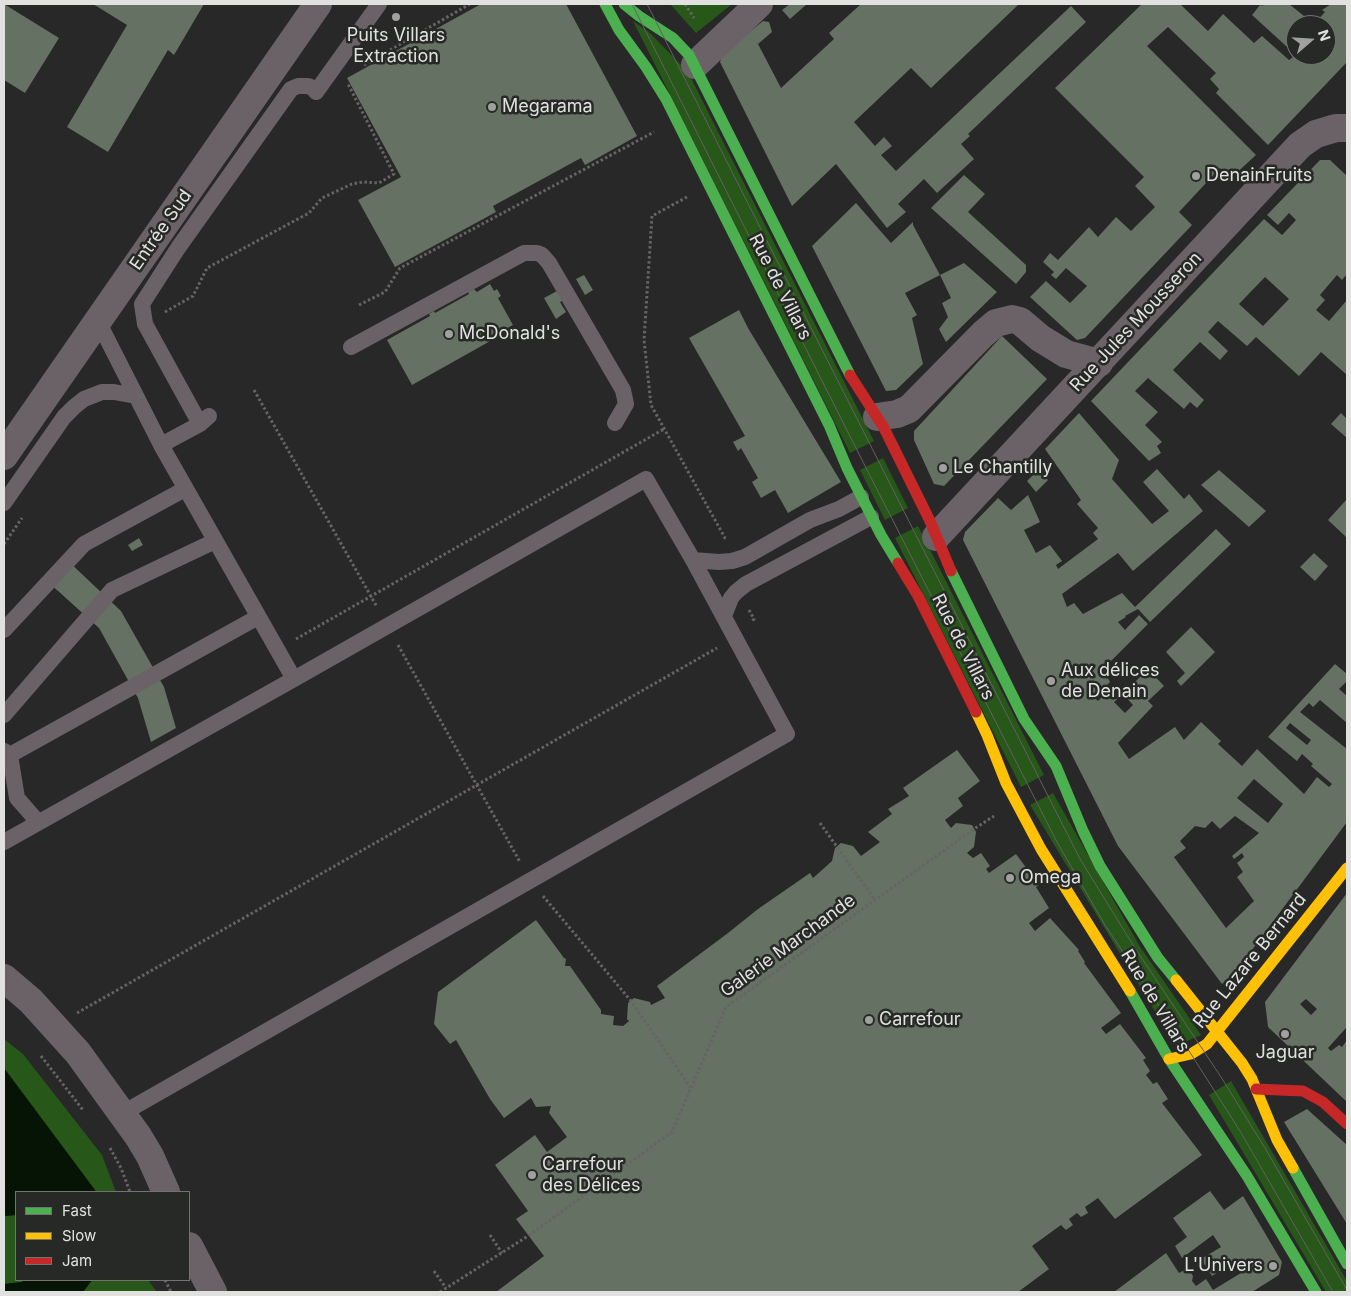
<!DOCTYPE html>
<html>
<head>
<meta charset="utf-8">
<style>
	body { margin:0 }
	#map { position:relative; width:1351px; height:1296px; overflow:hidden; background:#272827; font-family:Inter,sans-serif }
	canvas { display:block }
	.frame { position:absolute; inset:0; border:5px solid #e1e2e0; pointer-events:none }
	.legend { position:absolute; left:15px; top:1191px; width:175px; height:90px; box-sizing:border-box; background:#272926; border:1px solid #717370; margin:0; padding:6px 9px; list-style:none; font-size:15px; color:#e1e2e0 }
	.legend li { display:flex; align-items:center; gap:10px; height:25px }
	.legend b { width:25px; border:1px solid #717370 }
	.north { position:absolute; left:1286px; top:15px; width:50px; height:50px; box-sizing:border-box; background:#272926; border:1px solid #717370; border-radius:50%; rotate:71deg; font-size:14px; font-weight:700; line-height:20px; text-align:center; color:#e1e2e0 }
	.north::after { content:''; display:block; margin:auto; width:18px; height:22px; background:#a0a19f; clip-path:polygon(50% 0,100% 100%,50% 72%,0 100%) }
</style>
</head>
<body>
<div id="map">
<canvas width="1351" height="1296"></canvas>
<div class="frame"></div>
<ul class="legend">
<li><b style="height:6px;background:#4caf50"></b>Fast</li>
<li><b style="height:6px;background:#ffc107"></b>Slow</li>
<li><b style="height:6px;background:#c62828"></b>Jam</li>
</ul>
<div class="north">N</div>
</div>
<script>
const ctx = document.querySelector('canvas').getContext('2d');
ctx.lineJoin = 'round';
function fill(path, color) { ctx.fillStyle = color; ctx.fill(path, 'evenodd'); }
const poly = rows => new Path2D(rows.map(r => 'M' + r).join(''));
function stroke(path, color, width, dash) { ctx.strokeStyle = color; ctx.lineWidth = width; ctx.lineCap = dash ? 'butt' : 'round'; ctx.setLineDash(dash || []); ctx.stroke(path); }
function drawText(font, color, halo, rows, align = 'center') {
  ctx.font = font + ' Inter,sans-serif'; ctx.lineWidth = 5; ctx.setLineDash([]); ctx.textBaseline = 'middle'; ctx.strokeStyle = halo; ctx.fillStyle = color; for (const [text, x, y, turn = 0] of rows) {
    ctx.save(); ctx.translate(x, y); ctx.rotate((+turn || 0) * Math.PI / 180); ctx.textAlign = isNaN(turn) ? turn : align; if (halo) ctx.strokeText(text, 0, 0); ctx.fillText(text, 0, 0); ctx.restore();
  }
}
fill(poly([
	[670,4,732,4,696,33],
	[633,21,650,33,688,72,874,441,850,453],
	[883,458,908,508,885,520,860,470],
	[918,526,1044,775,1021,787,895,538],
	[1053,793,1139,945,1201,1035,1176,1046,1030,805],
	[4,1039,23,1054,102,1155,116,1192,96,1192,4,1068],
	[1231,1081,1347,1281,1347,1292,1326,1292,1209,1095],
	[16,1215,16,1280,24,1280,22,1282,4,1284,4,1216],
	[92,1280,148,1280,157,1292,83,1292]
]), '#275719');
fill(poly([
	[4,1068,95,1190,96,1192,16,1192,16,1215,4,1216],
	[24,1280,92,1280,83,1292,4,1292,4,1284,22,1282]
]), '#051404');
fill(poly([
	[4,4,59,38,25,93,4,80],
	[93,4,204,4,174,55,168,50,108,152,67,127,127,25],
	[481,4,566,4,637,136,585,165,581,158,493,206,496,212,395,267,358,200,401,177,347,78],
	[790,4,807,4,790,19,782,10],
	[861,4,1017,4,1018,5,931,88,911,68,854,122,875,146,884,137,892,146,881,155,896,171,1071,6,1086,22,968,134,970,136,961,144,974,159,937,193,924,179,898,204,906,212,887,228,836,164,792,206,720,62,723,54,763,21,769,22,772,32,758,44,781,88,834,39,829,33],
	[1142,4,1180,4,1208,31,1223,14,1254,43,1262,36,1289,60,1296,55,1252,15,1260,5,1264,6,1261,4,1289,4,1314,24,1325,12,1322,10,1331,4,1347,4,1347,62,1268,145,1216,93,1219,89,1210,79,1216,73,1168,27,1147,46,1256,155,1231,178,1220,168,1179,212,1192,225,1085,338,1077,340,1030,297,1046,281,1070,303,1087,286,1066,268,1056,279,1051,275,1054,272,1043,262,1050,253,1058,260,1089,227,1098,237,1116,217,1131,231,1155,207,1135,186,1144,177,1055,88],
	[1296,25,1326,25,1326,55,1296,55],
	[1320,160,1330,160,1347,176,1347,274,1342,280,1337,275,1320,295,1325,300,1316,310,1329,321,1347,300,1347,375,1321,352,1299,376,1256,337,1247,346,1218,321,1208,332,1228,351,1220,360,1200,342,1173,370,1204,400,1197,408,1190,402,1184,409,1148,378,1135,391,1158,412,1145,425,1162,442,1157,446,1161,453,1149,461,1091,401,1264,219,1282,235,1285,232,1296,220,1289,213,1278,225,1267,215],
	[1265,277,1289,299,1263,326,1239,304],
	[964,175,985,194,968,212,1026,265,1026,272,1016,284,931,208],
	[856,203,891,243,913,222,913,225,940,275,964,263,997,292,946,342,939,329,948,317,942,303,951,298,940,275,905,293,917,315,912,318,923,364,896,390,886,391,812,246],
	[584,275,593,290,585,295,576,279],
	[490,284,494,291,497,289,501,296,498,298,513,325,500,333,501,335,412,385,387,340,430,316,429,314,434,311,435,313,469,294,468,292,474,289,477,292],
	[570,284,575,294,560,302,566,312,556,319,544,298],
	[739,310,748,328,841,482,788,513,775,490,761,498,752,482,758,478,741,448,738,451,733,442,745,436,689,338],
	[1002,336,1047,379,944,486,934,484,914,440,914,431],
	[1079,413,1119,460,1112,479,1152,524,1169,511,1143,482,1157,469,1184,499,1189,494,1203,511,1133,571,1118,553,1062,594,1067,607,1074,603,1083,614,1122,593,1135,607,1216,529,1231,544,1150,622,1138,609,1125,616,1126,617,1118,622,1125,630,1139,615,1148,624,1103,669,1110,682,1095,698,1098,701,1114,685,1123,694,1114,702,1125,713,1133,705,1123,694,1148,669,1164,686,1148,701,1153,706,1118,743,1129,759,1175,727,1184,740,1201,722,1221,741,1218,744,1242,766,1257,749,1304,794,1317,777,1329,787,1332,784,1311,766,1313,764,1302,754,1297,761,1268,737,1335,664,1347,674,1347,681,1339,689,1347,696,1347,723,1320,700,1313,707,1309,703,1300,712,1347,749,1347,822,1246,958,1249,962,1222,984,1118,846,963,540,965,532,998,498,1011,510,1028,495,1040,522,1024,530,1036,553,1050,545,1062,561,1056,565,1058,569,1098,539,1093,533,1098,528,1077,504,1081,500,1045,449],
	[1290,723,1311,740,1307,745,1286,728],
	[1254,779,1283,804,1268,823,1237,798],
	[1235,816,1259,833,1232,856,1234,859,1242,853,1244,857,1237,863,1243,872,1237,877,1254,901,1226,928,1174,857,1186,848,1180,841,1195,826,1205,828,1212,821,1220,829],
	[1341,413,1347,419,1347,438,1331,424],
	[1039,469,1048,480,1036,492,1027,481],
	[1219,470,1266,511,1249,527,1201,485],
	[1347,499,1347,535,1346,537,1328,520],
	[139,538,143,545,132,551,128,545],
	[1314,553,1328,566,1315,581,1300,567],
	[67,560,121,611,164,687,176,728,151,742,138,698,99,628,47,581],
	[1191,627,1215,652,1181,686,1177,681,1185,673,1166,652],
	[957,750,980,781,958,798,963,806,945,820,951,828,956,823,972,825,976,832,974,847,967,853,973,858,981,853,990,866,986,869,989,873,1016,854,1039,885,1036,887,1049,908,1029,923,1035,931,1050,918,1079,950,1078,951,1085,962,1084,963,1121,1013,1101,1028,1106,1034,1120,1024,1146,1058,1143,1060,1150,1071,1146,1075,1153,1084,1157,1082,1168,1099,1162,1103,1202,1155,1115,1219,1098,1198,1085,1207,1088,1213,1081,1217,1077,1213,1069,1219,1073,1225,1066,1230,1061,1225,1032,1246,1049,1269,1018,1292,496,1292,544,1256,516,1219,528,1211,495,1165,535,1135,547,1152,567,1137,549,1113,551,1106,536,1107,531,1098,504,1118,490,1099,456,1040,450,1044,434,1024,438,992,536,920,564,958,566,959,565,966,570,966,601,1010,601,1014,614,1016,613,1025,623,1026,629,1021,627,1019,628,1003,634,998,650,1002,651,1005,665,998,657,986,728,933,758,909,810,873,813,878,832,861,835,848,841,843,853,846,861,856,880,842,868,832,892,814,888,809,909,796,903,788],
	[1347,893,1347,1029,1346,1028,1328,1048,1331,1051,1339,1045,1342,1047,1347,1040,1347,1102,1268,1027,1265,1002],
	[1306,999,1317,1009,1311,1015,1300,1004],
	[1307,1109,1347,1145,1347,1224,1284,1122],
	[1210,1191,1224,1210,1243,1196,1282,1262,1279,1275,1252,1292,1114,1292,1166,1253,1179,1273,1188,1268,1193,1276,1192,1281,1196,1286,1206,1279,1213,1290,1241,1273,1234,1262,1212,1276,1201,1259,1221,1247,1213,1235,1182,1258,1175,1246,1187,1237,1173,1218]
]), '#657162');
stroke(poly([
	[685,4,694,18],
	[364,65,470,4],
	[687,197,652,216,644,340,651,405,725,538,727,539],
	[359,305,385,292,400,268,654,132],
	[165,312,193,296,207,268,309,213,322,198,352,184,363,182,379,183,394,174,348,84],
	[254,390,377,607],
	[4,544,22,518],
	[749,610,754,619,751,622],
	[296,639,664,429],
	[398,645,520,862],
	[820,823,875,900],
	[543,896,631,1001,691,1088],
	[77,1013,717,648],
	[41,1056,83,1110],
	[110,1148,121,1168,130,1192],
	[490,1235,502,1253],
	[434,1271,446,1288],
	[165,1280,171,1292],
	[440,1292,528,1236,672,1132,726,1007,974,829,994,816]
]), '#686366', 3, [2.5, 2.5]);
stroke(poly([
	[98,321,161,445,200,424,209,416],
	[351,347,524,253,537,253,542,255,549,263,623,390,626,404,615,423],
	[200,424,145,324,142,304,178,248,291,89,298,86,308,86,313,88,316,92,379,4],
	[161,445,294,679],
	[4,503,64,417,74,407,84,399,102,392,114,392,136,396],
	[693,560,719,562,732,561,745,557,810,520,839,509,861,497],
	[724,616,731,598,736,592,746,584,871,517],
	[4,630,84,544,185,489],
	[4,715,112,590,215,541],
	[4,751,10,755,17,798,38,822],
	[10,755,258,617],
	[4,842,294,679,646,479,693,560,787,734,123,1113]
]), '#6b6268', 16);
stroke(poly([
	[695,65,759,4],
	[877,417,897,414,909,409,983,334,996,323,1012,319,1020,321,1040,338,1066,354,1099,363],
	[4,456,318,4],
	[936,537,1300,145,1316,134,1336,128,1347,128],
	[4,978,31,1001,78,1053,138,1136,150,1156,166,1192],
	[189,1246,213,1292]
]), '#6b6268', 28);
stroke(poly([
	[605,4,619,30,646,67,666,99,829,425,847,468,881,535,898,563],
	[624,4,639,16,673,38,689,55,850,375],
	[951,571,1024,719,1056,766,1083,831,1100,866,1158,958,1176,980],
	[1130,991,1169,1059,1247,1176,1316,1292],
	[1293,1168,1347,1264]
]), '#4caf50', 11);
stroke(poly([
	[976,712,987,735,1006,783,1041,849,1130,991],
	[1176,980,1242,1063,1252,1079,1277,1140,1293,1168],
	[1169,1059,1191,1054,1207,1044,1347,868]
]), '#ffc107', 11);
stroke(poly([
	[850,375,884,428,930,521,951,571],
	[898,563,918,596,976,712],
	[1256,1089,1303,1091,1323,1102,1347,1124]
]), '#c62828', 11);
stroke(poly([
	[632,4,862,460,1057,842,1105,925,1191,1054,1240,1131,1333,1292],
	[647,4,1080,859,1133,945,1221,1077,1265,1148,1347,1290]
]), '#656063', 1);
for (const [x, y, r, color] of [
	[396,17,5,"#a0a19f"],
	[492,107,5,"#a0a19f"],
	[1196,176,5,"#a0a19f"],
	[449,334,5,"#a0a19f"],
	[943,468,5,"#a0a19f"],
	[1051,681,5,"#a0a19f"],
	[1010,878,5,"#a0a19f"],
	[869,1020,5,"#a0a19f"],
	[1285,1034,5,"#a0a19f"],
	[532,1175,5,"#a0a19f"],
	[1273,1266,5,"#a0a19f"]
]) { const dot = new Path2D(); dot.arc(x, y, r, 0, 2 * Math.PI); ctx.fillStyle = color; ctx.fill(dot); stroke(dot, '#272926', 2); }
drawText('18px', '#e1e2e0', '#272926', [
	["Puits Villars",396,36,"center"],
	["Extraction",396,57,"center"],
	["Megarama",502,107],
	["DenainFruits",1206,176],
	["McDonald's",459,334],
	["Le Chantilly",953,468],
	["Aux délices",1061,671],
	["de Denain",1061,692],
	["Omega",1020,878],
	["Carrefour",879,1020],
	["Jaguar",1285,1053,"center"],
	["Carrefour",542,1165],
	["des Délices",542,1186],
	["L'Univers",1263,1266,"right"]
], 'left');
drawText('18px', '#e1e2e0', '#272926', [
	["Entrée Sud",161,230,-55],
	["Rue de Villars",780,287,63],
	["Rue Jules Mousseron",1136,322,-47],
	["Rue de Villars",963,647,63],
	["Galerie Marchande",788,946,-36],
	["Rue Lazare Bernard",1250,961,-51],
	["Rue de Villars",1155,1001,59]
]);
</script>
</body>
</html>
